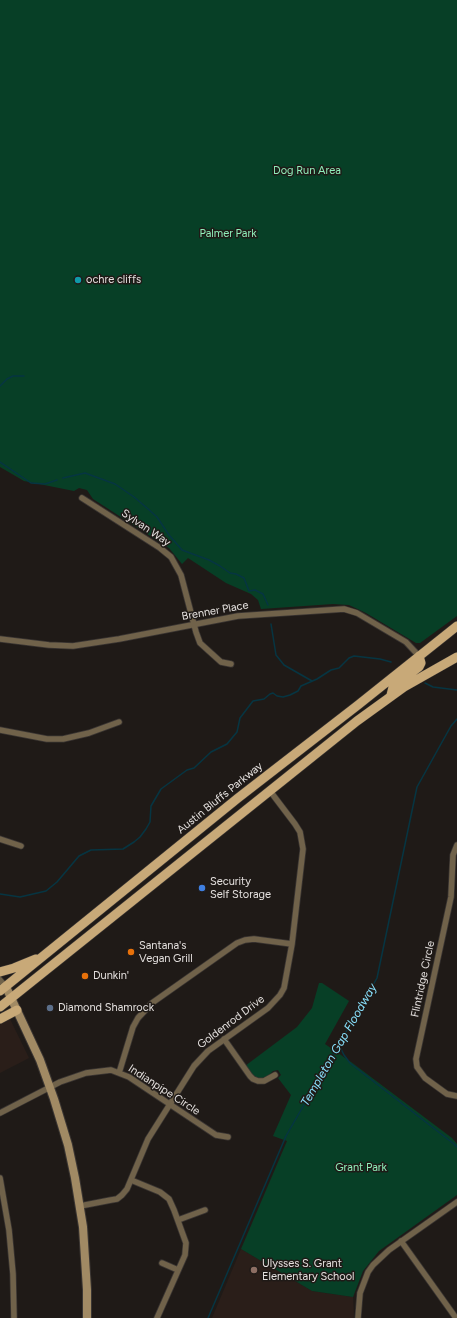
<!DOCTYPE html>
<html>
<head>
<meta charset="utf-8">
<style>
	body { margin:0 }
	canvas { display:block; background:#1f1a17 }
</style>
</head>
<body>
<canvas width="457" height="1318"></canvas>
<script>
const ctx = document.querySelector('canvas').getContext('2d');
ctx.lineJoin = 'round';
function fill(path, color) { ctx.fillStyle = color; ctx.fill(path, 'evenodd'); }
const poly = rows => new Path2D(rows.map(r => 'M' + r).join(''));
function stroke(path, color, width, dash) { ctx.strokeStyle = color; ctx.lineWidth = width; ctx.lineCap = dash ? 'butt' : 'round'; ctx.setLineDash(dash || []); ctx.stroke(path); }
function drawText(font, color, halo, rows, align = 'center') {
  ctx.font = font + ' Figtree,sans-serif'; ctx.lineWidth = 3; ctx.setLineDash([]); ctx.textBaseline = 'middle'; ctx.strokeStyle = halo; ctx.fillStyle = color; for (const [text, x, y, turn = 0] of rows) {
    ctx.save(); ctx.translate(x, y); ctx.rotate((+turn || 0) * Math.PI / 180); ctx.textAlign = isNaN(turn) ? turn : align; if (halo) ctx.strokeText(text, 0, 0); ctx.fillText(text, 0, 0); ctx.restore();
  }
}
fill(poly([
	[10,1019,29,1058,0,1073,0,1024],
	[241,1249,312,1291,353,1297,354,1318,212,1318]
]), '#2a1e19');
fill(poly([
	[0,0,457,0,457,616,420,643,416,643,366,613,349,605,333,604,261,609,258,600,251,594,226,583,188,558,182,564,169,548,93,499,87,490,79,488,74,491,24,481,0,467],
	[319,983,322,983,349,1001,325,1044,351,1062,452,1138,457,1144,457,1195,379,1251,363,1271,353,1297,312,1291,241,1249,287,1141,273,1136,291,1095,278,1078,281,1075,278,1070,273,1071,267,1077,258,1079,251,1075,245,1066,297,1027,312,1008]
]), '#073f26');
stroke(poly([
	[0,386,7,379,13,376,24,376],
	[0,462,31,483,45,484,57,480],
	[63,478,85,473,115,484,134,497,147,508,157,517,169,535,182,550,209,560,220,566,230,573,236,574,244,578,249,591,255,590,263,594,268,605],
	[271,624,276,655,284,665,312,681],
	[425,683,433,687,457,690],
	[0,894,20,897,46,891,57,882,79,856,91,850,123,849,134,842,140,837,146,829,150,822,151,806,161,789,187,770,194,768,211,752,227,744,237,732,240,718,253,701,264,699,270,694,273,693,277,696,283,697,290,695,298,691,301,686,317,679,331,670,339,668,349,658,354,656,380,659,391,662],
	[339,1045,344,1055,350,1063,454,1144,457,1147],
	[208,1318,286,1136,377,978,417,787,451,726,457,719]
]), '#063542', 1.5);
const street = poly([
	[82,498,160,548,171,557,181,575,196,632,200,643,221,662,231,664],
	[0,639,49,645,73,646,119,639,238,616,344,609,357,613,406,642,419,656],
	[0,730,47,739,63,739,89,733,119,722],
	[0,839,21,846],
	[457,845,453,855,451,897,416,1059,417,1067,425,1078,447,1094,457,1096],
	[0,980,6,987],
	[224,1039,250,1076,253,1079,258,1081,264,1081,275,1075],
	[119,1073,133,1027,138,1018,152,1003,237,943,245,940,254,939,292,944],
	[0,1113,60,1082,86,1073,111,1070,129,1077,216,1135,228,1137],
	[0,1178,9,1230,13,1274,14,1318],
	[131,1180,160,1192,169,1199,174,1210,186,1243,185,1255,157,1318],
	[80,1206,111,1200,117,1199,122,1195,127,1189,148,1139,194,1066,208,1051,268,1008,280,995,284,988,292,944,303,849,300,832,295,824,270,791],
	[178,1220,205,1210],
	[401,1241,456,1318],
	[162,1263,178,1270],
	[358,1318,360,1293,368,1272,373,1265,389,1250,457,1202]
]);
const secondary = poly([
	[6,987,40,1060,54,1099,68,1145,75,1178,83,1227,87,1290,87,1318]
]);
const primary = poly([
	[391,695,393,687,419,667,421,663,419,656],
	[0,972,14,968,36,959],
	[0,991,238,798,358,705,457,626],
	[0,1007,357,721,404,687,457,657],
	[0,1019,17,1010]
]);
stroke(street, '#3b3633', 7);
stroke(secondary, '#3b3633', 10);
stroke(primary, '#3b3633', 10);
stroke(street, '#70624a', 5.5);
stroke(secondary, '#a18a64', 8);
stroke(primary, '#c8a978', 9);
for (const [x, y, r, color] of [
	[78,280,4,"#0f9aa8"],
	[202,888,4,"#3f7fe0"],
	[131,952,4,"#e8710a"],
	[85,976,4,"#e8710a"],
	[50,1008,4,"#5c6f8a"],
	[254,1270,4,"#8d6e63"]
]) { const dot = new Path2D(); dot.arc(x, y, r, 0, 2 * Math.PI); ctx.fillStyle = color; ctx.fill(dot); stroke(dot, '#1f1a17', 1.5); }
drawText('11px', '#8feeba', '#1f1a17', [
	["Dog Run Area",307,171],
	["Palmer Park",228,234],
	["Grant Park",361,1168]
]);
drawText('11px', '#e5e1df', '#1f1a17', [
	["ochre cliffs",86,280],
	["Security",210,882],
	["Self Storage",210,895],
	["Santana's",139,946],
	["Vegan Grill",139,959],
	["Dunkin'",93,976],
	["Diamond Shamrock",58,1008],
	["Ulysses S. Grant",262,1264],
	["Elementary School",262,1277]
], 'left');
drawText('11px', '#e5e1df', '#1f1a17', [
	["Sylvan Way",146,528,34],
	["Brenner Place",215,611,-10],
	["Austin Bluffs Parkway",220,798,-39],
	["Flintridge Circle",423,979,-78],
	["Goldenrod Drive",231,1022,-37],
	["Indianpipe Circle",164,1090,33]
]);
drawText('italic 12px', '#88e1fd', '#1f1a17', [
	["Templeton Gap Floodway",339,1045,-60]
]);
</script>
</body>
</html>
